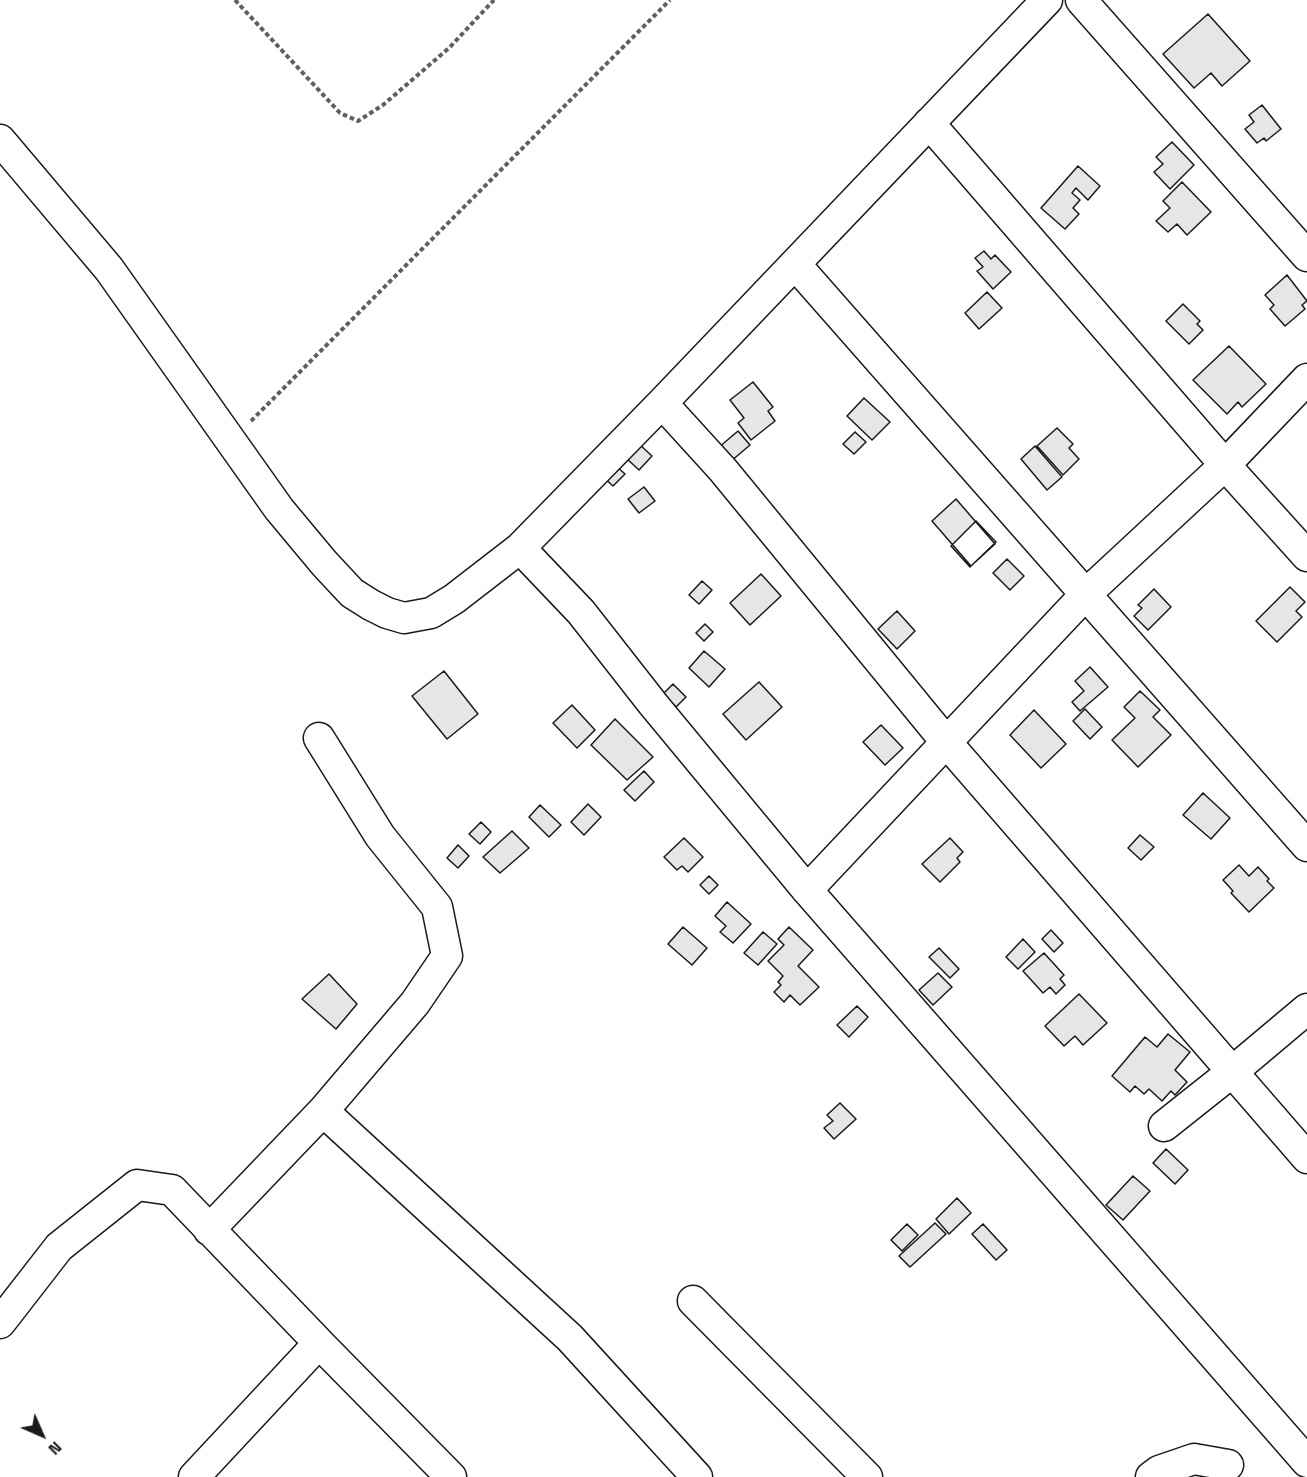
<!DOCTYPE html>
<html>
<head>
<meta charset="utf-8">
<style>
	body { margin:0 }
	#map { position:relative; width:1307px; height:1477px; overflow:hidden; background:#fff; font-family:"Space Grotesk",sans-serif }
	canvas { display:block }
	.north { position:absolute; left:12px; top:1405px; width:60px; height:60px; -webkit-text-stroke:4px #fff; paint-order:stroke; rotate:135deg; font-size:16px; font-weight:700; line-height:24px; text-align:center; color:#1a1a1a }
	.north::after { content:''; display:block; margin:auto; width:21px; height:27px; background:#1a1a1a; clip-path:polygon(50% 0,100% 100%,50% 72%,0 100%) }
</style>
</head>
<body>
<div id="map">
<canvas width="1307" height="1477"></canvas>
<div class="north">N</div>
</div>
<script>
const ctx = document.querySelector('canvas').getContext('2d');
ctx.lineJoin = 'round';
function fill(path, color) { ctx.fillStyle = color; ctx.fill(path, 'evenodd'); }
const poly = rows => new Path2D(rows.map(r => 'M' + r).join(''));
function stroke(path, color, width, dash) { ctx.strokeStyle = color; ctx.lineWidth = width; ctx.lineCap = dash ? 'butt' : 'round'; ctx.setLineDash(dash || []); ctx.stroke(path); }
const building = poly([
	[1208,14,1250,61,1222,86,1211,73,1194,88,1163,54,1208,14],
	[1262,105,1281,129,1266,141,1264,138,1257,143,1245,129,1254,122,1249,115,1262,105],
	[1172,142,1194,165,1170,189,1154,172,1163,164,1156,157,1172,142],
	[1078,166,1100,186,1088,200,1076,188,1072,193,1080,200,1073,208,1079,214,1065,229,1041,208,1078,166],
	[1182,182,1211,212,1187,235,1177,224,1168,232,1156,221,1170,208,1163,201,1182,182],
	[984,251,991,259,995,255,1011,272,993,289,977,271,983,267,975,258,984,251],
	[1287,275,1307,301,1302,305,1305,309,1285,326,1270,309,1274,305,1265,295,1287,275],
	[987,292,1002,308,979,329,965,313,987,292],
	[1183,304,1200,321,1197,324,1203,330,1189,344,1166,321,1183,304],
	[1229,346,1266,384,1242,407,1238,402,1227,414,1193,380,1229,346],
	[753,382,773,407,768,411,775,421,751,440,738,423,744,418,730,400,753,382],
	[864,398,890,422,872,440,847,416,864,398],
	[1057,428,1073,444,1069,448,1079,459,1063,475,1037,446,1057,428],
	[738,431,750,445,730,462,718,448,738,431],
	[855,432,866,442,854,454,843,444,855,432],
	[638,443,652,456,639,470,625,457,638,443],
	[1035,446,1062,477,1047,490,1021,459,1035,446],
	[614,464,625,474,613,486,602,476,614,464],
	[644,487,655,501,639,513,628,499,644,487],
	[956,499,995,544,971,566,932,521,956,499],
	[976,521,996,542,970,567,951,546,976,521],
	[1007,559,1024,576,1010,590,993,573,1007,559],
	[761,574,781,596,750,625,730,603,761,574],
	[702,581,712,590,699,604,689,595,702,581],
	[1290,587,1305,602,1296,611,1302,617,1277,642,1256,621,1290,587],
	[1154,589,1171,607,1148,630,1134,616,1142,608,1138,605,1154,589],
	[897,611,915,631,897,649,878,629,897,611],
	[705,624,713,632,704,641,696,633,705,624],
	[704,651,725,669,709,687,689,668,704,651],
	[1090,667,1108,687,1080,711,1072,702,1084,691,1075,681,1090,667],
	[444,671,478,714,447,739,412,696,444,671],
	[759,682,782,707,746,740,723,714,759,682],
	[673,684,686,697,676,707,663,694,673,684],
	[1140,691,1160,710,1153,717,1171,735,1138,767,1112,740,1135,718,1124,707,1140,691],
	[572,705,595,730,577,748,553,723,572,705],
	[1085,709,1102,727,1090,739,1073,721,1085,709],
	[1034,710,1066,744,1041,768,1010,735,1034,710],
	[615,719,653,757,627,780,591,745,615,719],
	[881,725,903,748,885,765,863,742,881,725],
	[644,771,654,782,635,801,624,790,644,771],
	[1203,793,1230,818,1211,839,1183,815,1203,793],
	[588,804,601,817,584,835,571,822,588,804],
	[540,805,561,825,549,837,529,817,540,805],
	[481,822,491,832,480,844,469,834,481,822],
	[512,831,529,848,500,873,483,857,512,831],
	[1140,835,1154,847,1141,860,1128,848,1140,835],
	[684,838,703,857,688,872,682,866,677,870,664,857,684,838],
	[950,838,963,852,957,858,960,862,940,882,922,864,950,838],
	[458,845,469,856,458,868,447,858,458,845],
	[1239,865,1249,876,1258,867,1269,879,1267,881,1274,888,1249,912,1231,893,1233,891,1223,880,1239,865],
	[709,876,718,885,709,894,700,885,709,876],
	[727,902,751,924,733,943,720,932,726,926,715,916,727,902],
	[683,927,707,948,692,965,668,944,683,927],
	[789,927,813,950,798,966,819,987,800,1005,790,995,784,1002,774,992,781,985,778,982,783,976,768,961,784,945,778,939,789,927],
	[1051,930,1063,943,1054,952,1042,939,1051,930],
	[763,932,777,944,758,965,744,953,763,932],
	[1023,939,1035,952,1018,969,1006,957,1023,939],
	[939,948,959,969,950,978,929,957,939,948],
	[1044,953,1064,975,1060,979,1065,985,1056,994,1050,987,1043,993,1023,971,1044,953],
	[938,973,952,987,933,1005,919,990,938,973],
	[329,974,357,1004,336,1029,302,999,329,974],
	[1079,994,1107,1023,1083,1045,1075,1036,1064,1046,1045,1026,1079,994],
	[857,1006,868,1017,849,1037,837,1025,857,1006],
	[1168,1034,1190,1052,1175,1070,1187,1082,1175,1095,1171,1091,1162,1101,1149,1089,1144,1094,1135,1086,1130,1092,1112,1076,1145,1037,1157,1047,1168,1034],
	[840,1103,856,1119,834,1139,824,1128,833,1121,827,1115,840,1103],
	[1166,1149,1188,1170,1175,1184,1153,1163,1166,1149],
	[1133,1176,1150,1191,1123,1220,1106,1205,1133,1176],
	[957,1198,971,1213,949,1234,936,1219,957,1198],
	[935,1223,946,1234,910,1267,899,1256,935,1223],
	[907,1224,918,1235,902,1251,891,1240,907,1224],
	[983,1224,1007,1250,996,1260,972,1234,983,1224]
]);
fill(building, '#e6e6e6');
stroke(building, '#1a1a1a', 1.5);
const minor = poly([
	[1081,0,1307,256],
	[929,123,1225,465,1307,556],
	[0,140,109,269,279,509,324,563,352,593,371,605,387,613,404,618,431,613,454,599,520,548,662,403,1047,0],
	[795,264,1307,846],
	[662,403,723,470,947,743,1307,1158],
	[520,548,581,612,653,704,807,890,1307,1462],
	[807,890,1086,594,1225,465,1307,379],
	[323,1111,570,1338,697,1477],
	[1164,1126,1232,1072,1307,1009],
	[209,1230,323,1111,415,1003,447,956,437,907,380,836,319,738],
	[693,1301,867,1477],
	[0,1323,59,1247,137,1185,172,1190,319,1343],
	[194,1477,319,1343,451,1477],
	[1151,1477,1159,1471,1194,1459,1228,1465]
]);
stroke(minor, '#1a1a1a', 33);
stroke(poly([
	[235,0,340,113,358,121,383,105,449,48,494,0],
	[251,421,670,0]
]), '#5f5f5f', 4, [4.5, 3]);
stroke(minor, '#fff', 30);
</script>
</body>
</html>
